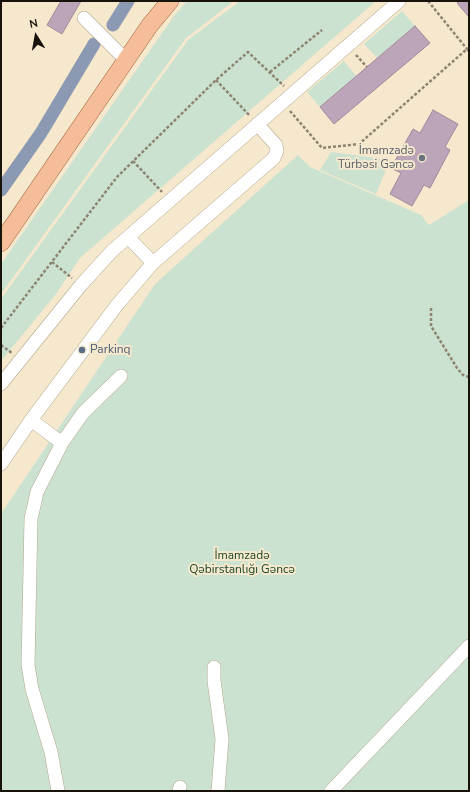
<!DOCTYPE html>
<html>
<head>
<meta charset="utf-8">
<style>
	body { margin:0 }
	#map { position:relative; width:470px; height:792px; overflow:hidden; background:#f5e8cd; font-family:"Nunito Sans",sans-serif }
	canvas { display:block }
	.frame { position:absolute; inset:0; border:2px solid #18130a; pointer-events:none }
	.north { position:absolute; left:16px; top:16px; width:40px; height:40px; -webkit-text-stroke:3px #f5e8cd; paint-order:stroke; rotate:349deg; font-size:11px; font-weight:700; line-height:16px; text-align:center; color:#18130a }
	.north::after { content:''; display:block; margin:auto; width:14px; height:18px; background:#18130a; clip-path:polygon(50% 0,100% 100%,50% 72%,0 100%) }
</style>
</head>
<body>
<div id="map">
<canvas width="470" height="792"></canvas>
<div class="frame"></div>
<div class="north">N</div>
</div>
<script>
const ctx = document.querySelector('canvas').getContext('2d');
ctx.lineJoin = 'round';
function fill(path, color) { ctx.fillStyle = color; ctx.fill(path, 'evenodd'); }
const poly = rows => new Path2D(rows.map(r => 'M' + r).join(''));
function stroke(path, color, width, dash) { ctx.strokeStyle = color; ctx.lineWidth = width; ctx.lineCap = dash ? 'butt' : 'round'; ctx.setLineDash(dash || []); ctx.stroke(path); }
function drawText(font, color, halo, rows, align = 'center') {
  ctx.font = font + ' "Nunito Sans",sans-serif'; ctx.lineWidth = 4; ctx.setLineDash([]); ctx.textBaseline = 'middle'; ctx.strokeStyle = halo; ctx.fillStyle = color; for (const [text, x, y, turn = 0] of rows) {
    ctx.save(); ctx.translate(x, y); ctx.rotate((+turn || 0) * Math.PI / 180); ctx.textAlign = isNaN(turn) ? turn : align; if (halo) ctx.strokeText(text, 0, 0); ctx.fillText(text, 0, 0); ctx.restore();
  }
}
fill(poly([
	[187,1,234,1,186,38,1,294,1,264,174,16],
	[240,1,376,1,80,258,56,294,1,361,1,299,188,40],
	[402,11,415,26,377,58,364,44],
	[344,61,356,76,320,107,307,92],
	[331,152,390,160,376,194,320,170],
	[298,155,310,167,421,215,429,225,469,200,469,791,1,791,1,514,155,284]
]), '#cce2d0');
stroke(poly([
	[113,25,128,1],
	[1,190,41,133,94,44]
]), '#8c99b2', 13);
const building = poly([
	[61,1,81,1,62,34,47,25,61,1],
	[459,1,469,1,469,17,457,3,459,1],
	[415,26,430,43,334,124,320,107,415,26],
	[433,110,458,124,445,147,450,150,430,188,424,185,412,206,390,194,401,173,391,168,413,129,420,133,433,110]
]);
fill(building, '#bda5b9');
stroke(building, '#a0899c', 1);
const minor = poly([
	[84,18,126,60],
	[128,237,153,263],
	[1,384,81,285,112,251,399,1],
	[31,420,62,443],
	[1,464,31,420,117,305,153,263,274,158,277,151,276,145,257,124],
	[214,667,214,681,222,739,218,791],
	[58,791,51,752,32,689,28,665,31,519,37,492,62,443,83,413,121,376],
	[179,791,180,787],
	[331,791,469,646]
]);
const major = poly([
	[1,243,150,25,170,1]
]);
stroke(minor, '#b1a58c', 14);
stroke(major, '#a3653b', 18);
stroke(poly([
	[428,1,467,49],
	[356,55,367,67],
	[270,72,322,30],
	[216,80,250,116],
	[290,111,322,148,359,144,467,49,469,51],
	[133,161,162,192],
	[52,262,72,278],
	[431,308,431,326,457,368,463,375,469,377],
	[1,328,117,177,216,80,248,52,284,86],
	[1,345,12,353]
]), '#8d8471', 2.5, [3, 2]);
stroke(minor, '#fff', 13);
stroke(major, '#f5bd99', 17);
for (const [x, y, r, color] of [
	[422,158,4,"#6b7280"],
	[82,350,4,"#5c6f8a"]
]) { const dot = new Path2D(); dot.arc(x, y, r, 0, 2 * Math.PI); ctx.fillStyle = color; ctx.fill(dot); stroke(dot, '#f5e8cd', 1.5); }
drawText('12px', '#5b616d', '#f5e8cd', [
	["İmamzadə",414,151],
	["Türbəsi Gəncə",414,165]
], 'right');
drawText('12px', '#4e5e75', '#f5e8cd', [
	["Parkinq",90,350]
], 'left');
drawText('12px', '#1c4729', '#f5e8cd', [
	["İmamzadə",242,556],
	["Qəbirstanlığı Gəncə",242,570]
]);
</script>
</body>
</html>
